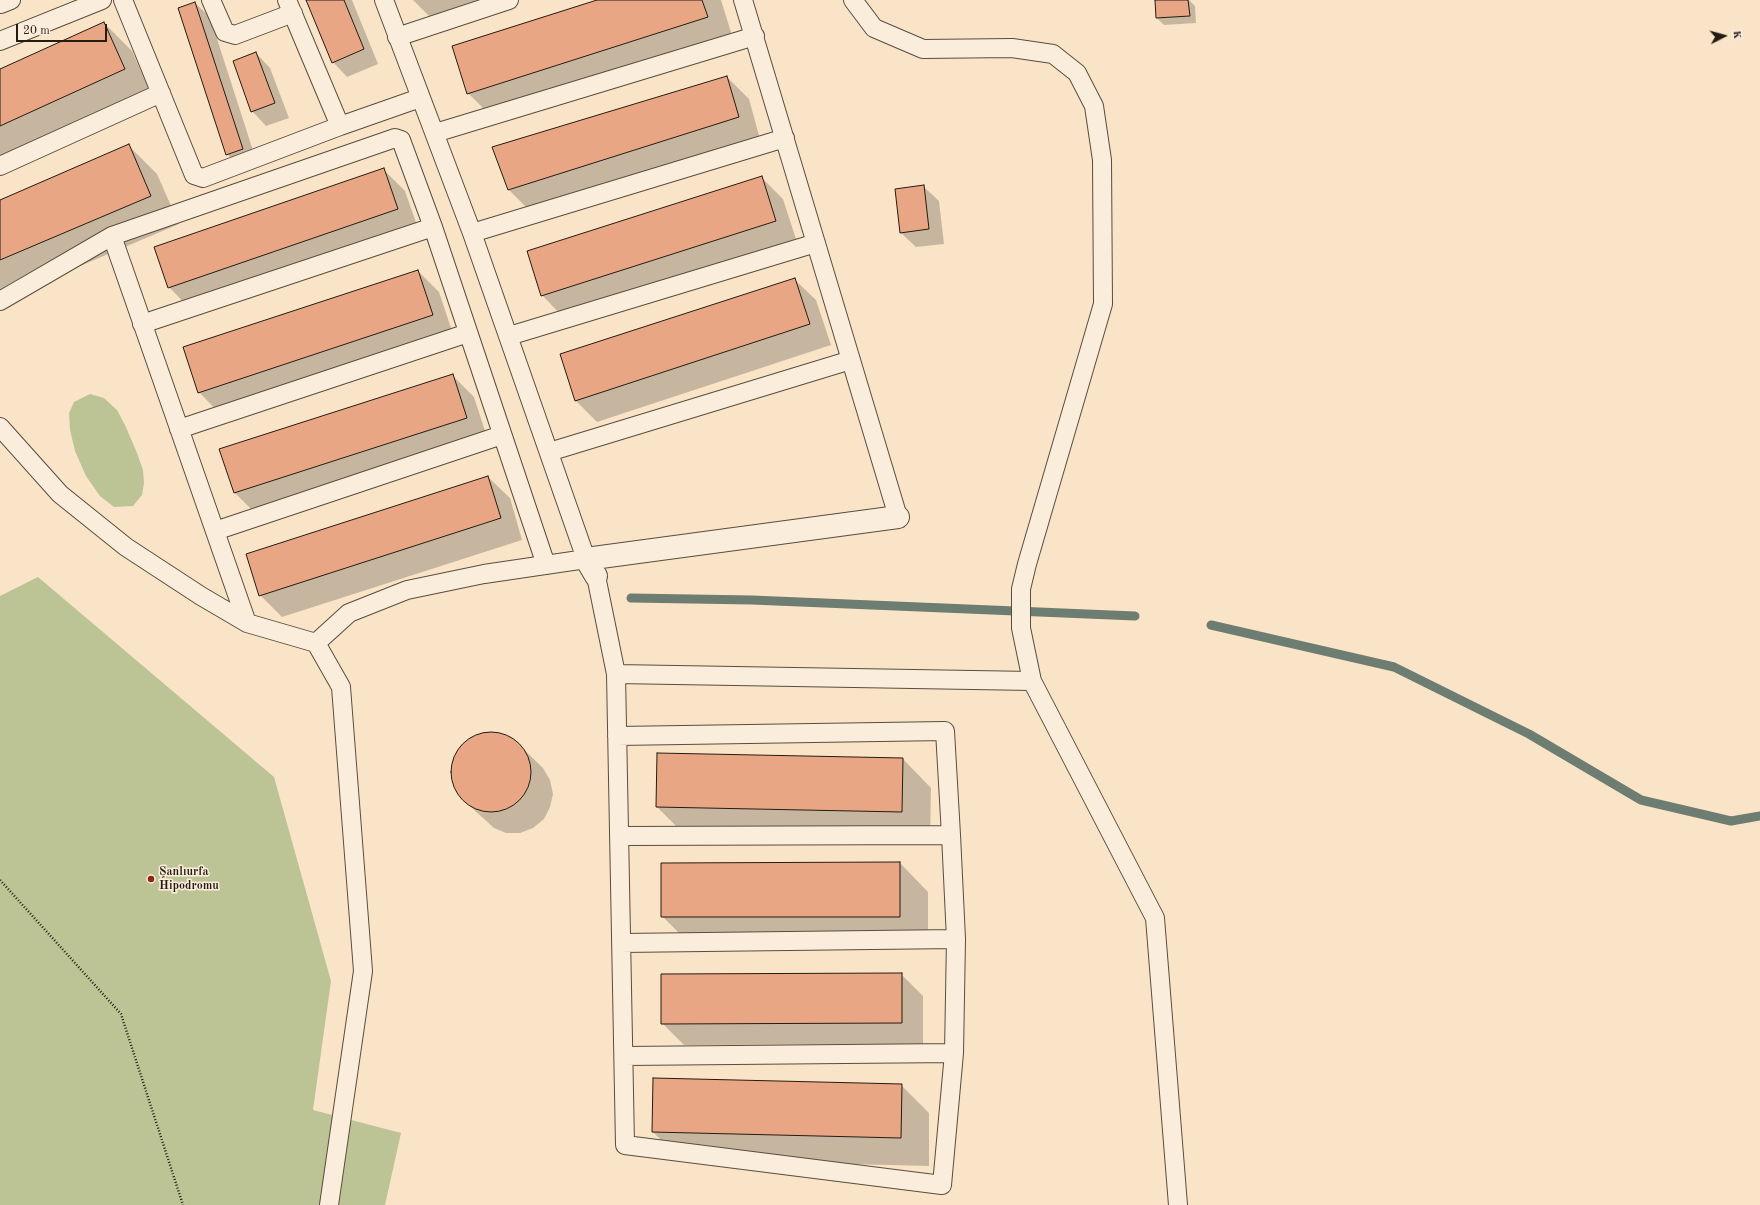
<!DOCTYPE html>
<html>
<head>
<meta charset="utf-8">
<style>
	body { margin:0 }
	#map { position:relative; width:1760px; height:1205px; overflow:hidden; background:#f9e4c7; font-family:"Old Standard TT",serif }
	canvas { display:block }
	.north { position:absolute; left:1704px; top:16px; width:40px; height:40px; -webkit-text-stroke:3px #fbeddb; paint-order:stroke; rotate:84deg; font-size:11px; font-weight:700; line-height:16px; text-align:center; color:#241b11 }
	.north::after { content:''; display:block; margin:auto; width:14px; height:18px; background:#241b11; clip-path:polygon(50% 0,100% 100%,50% 72%,0 100%) }
	.scale { position:absolute; left:16px; top:24px; width:91px; height:18px; box-sizing:border-box; border:2px solid #241b11; border-top:0; padding-left:5px; font-size:12px; line-height:14px; white-space:nowrap; color:#241b11; -webkit-text-stroke:3px #fbeddb; paint-order:stroke }
</style>
</head>
<body>
<div id="map">
<canvas width="1760" height="1205"></canvas>
<div class="north">K</div>
<div class="scale">20 m</div>
</div>
<script>
const ctx = document.querySelector('canvas').getContext('2d');
ctx.lineJoin = 'round';
function fill(path, color) { ctx.fillStyle = color; ctx.fill(path, 'evenodd'); }
const poly = rows => new Path2D(rows.map(r => 'M' + r).join(''));
function stroke(path, color, width, dash) { ctx.strokeStyle = color; ctx.lineWidth = width; ctx.lineCap = dash ? 'butt' : 'round'; ctx.setLineDash(dash || []); ctx.stroke(path); }
function drawText(font, color, halo, rows, align = 'center') {
  ctx.font = font + ' "Old Standard TT",serif'; ctx.lineWidth = 3; ctx.setLineDash([]); ctx.textBaseline = 'middle'; ctx.strokeStyle = halo; ctx.fillStyle = color; for (const [text, x, y, turn = 0] of rows) {
    ctx.save(); ctx.translate(x, y); ctx.rotate((+turn || 0) * Math.PI / 180); ctx.textAlign = isNaN(turn) ? turn : align; if (halo) ctx.strokeText(text, 0, 0); ctx.fillText(text, 0, 0); ctx.restore();
  }
}
fill(poly([
	[90,394,104,398,117,410,125,425,137,453,143,470,144,483,142,495,133,506,114,507,100,496,86,476,75,451,70,430,69,413,74,402],
	[38,577,274,777,331,981,313,1110,401,1133,385,1205,0,1205,0,596]
]), '#bcc496');
fill(poly([
	[307,0,352,0,378,64,347,77,333,62],
	[413,0,486,0,431,18],
	[600,0,721,0,735,45,496,121,468,93],
	[1156,0,1189,0,1195,6,1196,23,1164,25,1157,18],
	[195,3,210,17,257,163,242,169,227,154],
	[104,23,132,51,153,97,0,166,0,70],
	[256,53,270,68,289,118,266,126,252,111],
	[727,77,749,99,760,139,530,211,509,190],
	[129,146,157,174,179,224,0,300,0,201],
	[383,169,405,191,419,231,190,309,169,287],
	[761,177,783,199,797,242,563,317,542,295],
	[924,187,939,201,944,244,916,247,901,233],
	[418,271,439,292,454,337,220,414,199,392],
	[794,279,816,300,831,345,597,422,575,400],
	[452,375,474,397,488,440,256,514,235,493,221,450],
	[488,477,510,498,522,540,282,617,260,595],
	[484,732,498,732,511,737,543,768,550,780,553,794,550,807,544,819,533,828,520,833,506,833,494,828,460,797,454,785,451,772,453,758,460,746,471,737],
	[903,759,931,788,930,840,685,835,657,807],
	[900,863,928,892,928,944,690,944,662,916],
	[901,974,923,996,923,1044,684,1045,662,1023],
	[901,1085,929,1113,929,1166,681,1160,653,1132]
]), '#0003');
stroke(poly([
	[631,598,752,600,1135,616],
	[1211,625,1394,667,1529,734,1641,800,1731,821,1760,816]
]), '#6d7d72', 9);
const building = poly([
	[306,0,344,0,364,49,332,63,306,0],
	[597,0,702,0,708,17,467,94,452,46,597,0],
	[1155,0,1188,0,1190,16,1156,18,1155,0],
	[195,2,243,149,226,155,178,8,195,2],
	[104,22,125,69,0,126,0,69,104,22],
	[256,52,275,103,251,112,233,61,256,52],
	[727,76,739,117,508,190,492,147,727,76],
	[129,144,151,196,0,260,0,200,129,144],
	[384,168,398,209,168,288,154,247,384,168],
	[762,176,776,221,541,296,527,251,762,176],
	[924,185,929,229,900,233,895,189,924,185],
	[418,270,433,315,198,393,183,347,418,270],
	[795,278,810,324,575,401,560,354,795,278],
	[453,374,467,418,234,493,219,449,453,374],
	[488,476,501,518,259,596,246,554,488,476],
	'451 772a40 40 0 1 1 80 0a40 40 0 1 1-80 0Z',
	[657,753,903,758,902,812,656,807,657,753],
	[900,862,900,917,661,917,661,863,900,862],
	[902,973,902,1023,661,1024,661,974,902,973],
	[653,1078,902,1084,901,1138,652,1132,653,1078]
]);
fill(building, '#e9a685');
stroke(building, '#241b11', 1);
const service = poly([
	[123,0,194,175,203,178,340,126,420,98],
	[211,0,225,32,235,35,293,13],
	[287,0,340,126],
	[743,0,898,517],
	[853,0,874,28,923,49,1012,48,1053,54,1077,73,1094,106,1102,160,1103,304,1027,564,1021,589,1021,628,1032,681,1155,918,1178,1205],
	[0,2,1,4,11,0],
	[397,37,509,0],
	[0,41,102,0],
	[435,133,755,36],
	[0,166,161,93],
	[472,233,785,138],
	[112,236,247,623],
	[0,301,112,236,395,138,401,140,433,227],
	[142,324,433,227,546,565],
	[509,336,816,243],
	[0,427,60,494,126,547,201,596,247,623,316,643,341,687,363,971,329,1205],
	[179,429,468,333],
	[549,452,851,360],
	[215,531,502,435],
	[596,576,616,674,1032,681],
	[316,643,349,613,407,590,484,574,586,559,472,233,384,0],
	[616,674,625,1145,942,1185,954,1053,956,939,951,835,619,836],
	[617,736,945,731,951,835],
	[621,943,956,939],
	[624,1056,954,1053]
]);
const minor = poly([
	[596,576,586,559,898,517]
]);
stroke(service, '#594d3e', 20);
stroke(minor, '#594d3e', 24);
stroke(poly([
	[0,880,121,1014,183,1205]
]), '#241b11', 2.5, [1, 2]);
stroke(service, '#fbeddb', 18);
stroke(minor, '#fbeddb', 22);
for (const [x, y, r, color] of [
	[151,879,4,"#8f2418"]
]) { const dot = new Path2D(); dot.arc(x, y, r, 0, 2 * Math.PI); ctx.fillStyle = color; ctx.fill(dot); stroke(dot, '#fbeddb', 1.5); }
drawText('bold 12px', '#241b11', '#fbeddb', [
	["Şanlıurfa",159,872],
	["Hipodromu",159,886]
], 'left');
</script>
</body>
</html>
